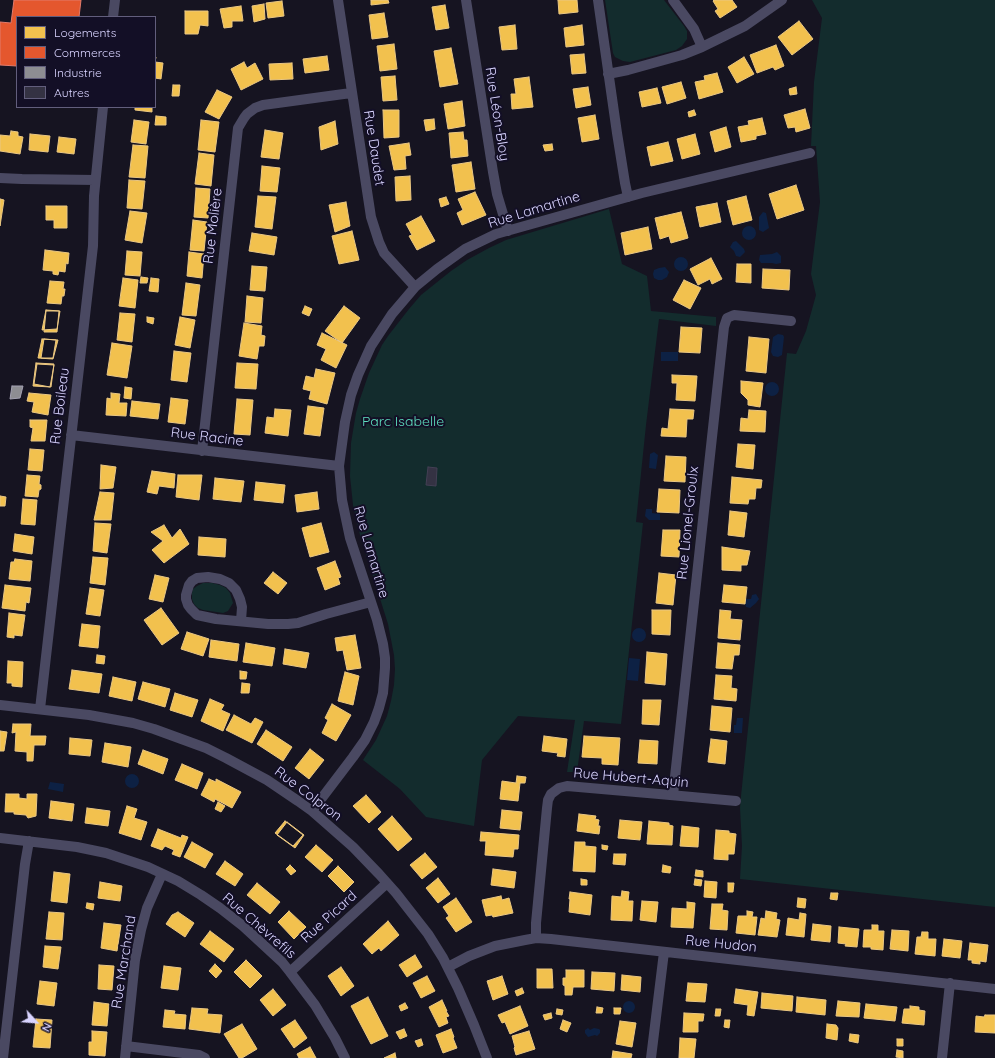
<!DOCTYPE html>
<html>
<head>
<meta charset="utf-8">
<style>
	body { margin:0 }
	#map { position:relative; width:995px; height:1058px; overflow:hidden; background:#161421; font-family:Quicksand,sans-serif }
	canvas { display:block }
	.legend { position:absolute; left:16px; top:16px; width:140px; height:92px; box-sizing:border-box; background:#130f26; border:1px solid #625e7d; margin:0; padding:5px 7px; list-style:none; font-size:12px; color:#d9d4ff }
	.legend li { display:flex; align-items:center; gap:8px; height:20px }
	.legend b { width:20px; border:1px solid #625e7d }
	.north { position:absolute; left:16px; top:1002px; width:40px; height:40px; -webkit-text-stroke:3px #130f26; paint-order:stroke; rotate:116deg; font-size:11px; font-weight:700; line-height:16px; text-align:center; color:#d9d4ff }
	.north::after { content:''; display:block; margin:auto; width:14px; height:18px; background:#d9d4ff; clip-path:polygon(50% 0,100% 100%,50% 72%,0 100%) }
</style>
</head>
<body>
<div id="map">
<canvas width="995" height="1058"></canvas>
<ul class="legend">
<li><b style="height:11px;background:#f2c14e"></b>Logements</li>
<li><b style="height:11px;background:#e4572e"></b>Commerces</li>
<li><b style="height:11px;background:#8d8d92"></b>Industrie</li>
<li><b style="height:11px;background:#343243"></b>Autres</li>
</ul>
<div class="north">N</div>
</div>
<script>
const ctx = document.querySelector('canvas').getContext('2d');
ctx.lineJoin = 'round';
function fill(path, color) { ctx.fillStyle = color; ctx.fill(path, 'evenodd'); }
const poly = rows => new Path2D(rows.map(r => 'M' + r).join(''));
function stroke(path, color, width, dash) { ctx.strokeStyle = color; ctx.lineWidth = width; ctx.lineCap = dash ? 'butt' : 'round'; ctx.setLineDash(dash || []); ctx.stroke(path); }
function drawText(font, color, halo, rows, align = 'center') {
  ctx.font = font + ' Quicksand,sans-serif'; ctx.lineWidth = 4; ctx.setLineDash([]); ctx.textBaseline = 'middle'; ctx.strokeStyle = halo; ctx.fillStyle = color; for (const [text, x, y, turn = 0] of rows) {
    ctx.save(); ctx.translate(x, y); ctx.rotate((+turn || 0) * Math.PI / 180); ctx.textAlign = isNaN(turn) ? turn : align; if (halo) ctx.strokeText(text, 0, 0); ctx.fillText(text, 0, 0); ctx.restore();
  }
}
fill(poly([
	[605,0,664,0,684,26,687,31,687,39,682,46,676,50,630,62,623,61,615,57,613,53],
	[812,0,995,0,995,907,740,879,742,846,740,808,741,796,787,353,796,354,806,331,816,295,811,274,820,202,816,146,811,146,814,82,822,18],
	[609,209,622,264,647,276,651,311,716,317,716,326,659,319,646,425,636,522,643,523,621,724,584,721,577,772,567,772,575,720,518,716,482,760,474,826,426,817,400,789,363,760,376,740,387,716,391,701,394,685,395,669,394,655,388,624,360,535,353,505,350,476,351,443,356,413,360,399,369,373,382,345,388,336,409,309,421,295,451,271,467,260,489,248,506,240],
	[203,583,212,583,220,585,226,588,230,593,233,603,228,611,223,613,203,610,198,608,194,604,192,599,192,593,193,589,197,586]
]), '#132c2d');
fill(poly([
	[763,212,766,213,769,228,763,232,759,230,759,217],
	'742 233a7 7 0 1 1 14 0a7 7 0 1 1-14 0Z',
	[736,241,744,249,745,252,740,257,736,256,734,251,730,247,733,242],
	[777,252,781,256,781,263,776,264,772,263,761,263,759,260,760,255,772,254],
	'674 264a7 7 0 1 1 14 0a7 7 0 1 1-14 0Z',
	[665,267,669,272,667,277,662,280,658,280,654,278,653,274,654,270,659,268],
	[778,334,783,335,784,337,782,355,778,357,773,356,771,352,773,337],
	[661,352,678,352,678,361,661,361],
	'765 389a7 7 0 1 1 14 0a7 7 0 1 1-14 0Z',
	[654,452,658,455,656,469,649,468,650,454],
	[646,509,652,509,652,513,660,514,660,520,649,520,645,516],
	[756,594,759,599,756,603,750,608,746,607,745,603,746,599,751,599,752,595],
	'632 635a7 7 0 1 1 14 0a7 7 0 1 1-14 0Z',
	[629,658,640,659,638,681,627,680],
	[737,718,743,718,742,733,734,733,734,725,736,725],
	'125 781a7 7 0 1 1 14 0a7 7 0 1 1-14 0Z',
	[50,782,64,784,63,792,48,789],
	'623 1007a6 6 0 1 1 12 0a6 6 0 1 1-12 0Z',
	[588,1028,590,1030,594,1028,599,1029,600,1030,600,1033,597,1036,595,1035,588,1037,585,1033,585,1030]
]), '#0d2144');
const homes = poly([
	[371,0,388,0,389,3,371,5,371,0],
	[558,0,577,0,578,12,559,14,558,0],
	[714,0,732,0,737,7,720,18,715,11,718,9,713,1,714,0],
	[282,1,284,16,268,18,266,3,282,1],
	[264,4,265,19,254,22,252,6,264,4],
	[445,5,449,28,436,30,432,7,445,5],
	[241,6,243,21,232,21,232,27,224,28,220,9,241,6],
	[185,11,208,11,208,26,200,25,198,34,185,34,185,11],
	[384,13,388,37,372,39,369,15,384,13],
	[799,21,813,39,792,55,778,37,799,21],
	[515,25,517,49,502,50,499,27,515,25],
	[582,25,584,45,566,47,564,28,582,25],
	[394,44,397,69,380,71,377,46,394,44],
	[776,45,784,66,775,70,773,67,757,73,750,55,776,45],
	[451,48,458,84,440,87,434,51,451,48],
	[584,54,586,73,572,74,570,55,584,54],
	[327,56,329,70,305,73,303,59,327,56],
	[155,57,156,57,155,62,163,63,161,79,155,78,155,57],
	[744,57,754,74,737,83,728,67,744,57],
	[244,62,247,68,255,63,263,79,241,90,231,69,244,62],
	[292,63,293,79,270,80,269,64,292,63],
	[717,73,723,92,699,99,695,82,705,80,704,76,717,73],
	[395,76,397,100,383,101,381,77,395,76],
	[529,77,533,107,512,109,511,94,516,94,514,79,529,77],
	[681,82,686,98,667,104,662,87,681,82],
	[173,85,180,85,179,96,172,96,173,85],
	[588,87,591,105,576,108,573,89,588,87],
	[796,87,797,94,790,95,789,89,796,87],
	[657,88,661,103,642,107,639,92,657,88],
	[217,90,232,97,219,119,205,112,217,90],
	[462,101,465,126,448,129,444,104,462,101],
	[135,107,152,107,152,112,135,110,135,107],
	[805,109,810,128,796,132,795,127,788,128,784,115,805,109],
	[383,110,399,110,399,137,384,138,383,110],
	[694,110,696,115,689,117,688,112,694,110],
	[595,115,599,139,582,142,578,118,595,115],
	[156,116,166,117,166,125,155,125,156,116],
	[762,118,766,134,756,136,756,139,741,142,738,127,749,125,748,121,762,118],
	[434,119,435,129,426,131,424,120,434,119],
	[134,120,149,122,146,144,131,142,134,120],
	[201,120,219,122,215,152,198,150,201,120],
	[335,121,338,144,321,150,319,127,335,121],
	[726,127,731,147,715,152,710,132,726,127],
	[265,130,283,133,279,159,261,157,265,130],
	[11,131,18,132,18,136,23,137,20,154,0,151,0,135,10,136,11,131],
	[463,132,464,140,467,140,468,156,451,158,449,133,463,132],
	[30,134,50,136,48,152,29,150,30,134],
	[695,134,700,154,682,159,677,139,695,134],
	[59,137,76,139,74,154,57,152,59,137],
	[668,142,673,161,651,166,647,147,668,142],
	[409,143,411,155,405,156,406,169,394,170,389,146,409,143],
	[552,144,553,150,545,151,543,145,552,144],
	[133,145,148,146,145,178,129,177,133,145],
	[199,153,214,155,211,186,195,184,199,153],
	[471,162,475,189,456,192,452,165,471,162],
	[262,166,280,168,277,192,260,191,262,166],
	[410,176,411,200,396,201,395,177,410,176],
	[129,180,145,181,142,209,127,208,129,180],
	[796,185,804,210,777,219,769,194,796,185],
	[196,188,210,189,208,218,194,217,196,188],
	[475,192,486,215,462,225,457,213,463,210,458,199,475,192],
	[258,196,276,197,272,229,255,227,258,196],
	[746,196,752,220,733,225,727,201,746,196],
	[446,197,449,204,441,207,439,199,446,197],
	[0,199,4,200,0,226,0,199],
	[346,202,350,226,335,232,329,205,346,202],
	[717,203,721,222,700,227,696,207,717,203],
	[46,206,67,206,67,228,54,228,54,220,46,220,46,206],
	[130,211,147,213,142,243,125,240,130,211],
	[681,212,688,238,671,243,669,236,660,239,655,218,681,212],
	[421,216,435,241,417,250,409,236,412,235,406,224,421,216],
	[193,220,207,222,204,251,190,250,193,220],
	[648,227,652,249,625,255,621,233,648,227],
	[352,231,359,260,339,264,332,236,352,231],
	[252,233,277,237,274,255,249,251,252,233],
	[45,250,69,253,68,264,66,263,65,272,59,271,58,275,53,274,53,271,43,270,45,250],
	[127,251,142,252,140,276,125,275,127,251],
	[189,252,204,254,202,278,187,276,189,252],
	[711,258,722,279,712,284,710,279,698,285,690,269,711,258],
	[737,264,751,264,751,283,736,282,737,264],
	[252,266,267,267,265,291,250,290,252,266],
	[763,269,790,270,789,290,762,288,763,269],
	[141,277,148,278,147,283,140,283,141,277],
	[123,278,138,280,135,308,119,306,123,278],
	[151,278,159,279,158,292,149,291,151,278],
	[684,280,701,288,690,309,673,300,684,280],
	[50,281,64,282,63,289,65,289,64,296,62,296,61,304,47,303,50,281],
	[186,283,200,285,196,316,182,315,186,283],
	[247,296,263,298,261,323,245,322,247,296],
	[305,306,312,309,309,316,302,313,305,306],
	[344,306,360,318,342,343,325,331,344,306],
	[46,310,60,311,57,329,42,330,46,310],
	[46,311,59,311,57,332,44,332,46,311],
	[120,313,135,314,132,342,117,340,120,313],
	[147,317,154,318,153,324,147,322,147,317],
	[180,317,195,320,190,348,175,345,180,317],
	[244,323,262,326,261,335,265,336,264,346,259,346,257,359,239,356,244,323],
	[681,327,702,328,700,353,679,352,681,327],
	[322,333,347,345,336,368,321,360,326,349,317,345,322,333],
	[749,337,769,339,766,373,746,371,749,337],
	[42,339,58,340,53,359,38,358,42,339],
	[44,339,56,340,53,358,41,358,44,339],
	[112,343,132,346,127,378,107,375,112,343],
	[174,351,191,353,187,382,171,380,174,351],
	[36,363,54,364,51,387,33,386,36,363],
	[237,363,258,364,256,389,235,388,237,363],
	[37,364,54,365,50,387,34,384,37,364],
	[316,369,335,373,327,404,309,399,311,391,303,389,306,376,314,378,316,369],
	[672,375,697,376,695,401,676,400,677,383,672,383,672,375],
	[741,381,763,383,760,407,748,405,748,400,741,393,741,381],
	[125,387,132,388,131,399,124,398,125,387],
	[29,393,51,395,48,415,32,412,34,402,27,401,29,393],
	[111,393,120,394,119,403,127,403,126,416,106,415,107,398,111,399,111,393],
	[171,398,188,400,185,424,168,422,171,398],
	[237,399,253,400,250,435,234,434,237,399],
	[132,401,160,404,158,419,130,416,132,401],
	[308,406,324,408,320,436,304,434,308,406],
	[275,409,291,410,288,436,265,433,267,417,274,418,275,409],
	[670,409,694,410,693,419,687,419,686,437,661,436,662,428,668,429,670,409],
	[749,410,766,411,765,432,740,431,741,418,748,419,749,410],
	[30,420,47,420,45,441,31,441,33,428,30,427,30,420],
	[738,444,755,445,753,469,736,467,738,444],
	[30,449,44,450,42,471,28,470,30,449],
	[666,456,686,457,685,482,664,481,666,456],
	[101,465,116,467,113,488,100,489,101,465],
	[152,471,175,474,174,488,159,486,157,494,147,492,152,471],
	[27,475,40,476,39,484,41,485,41,489,39,490,38,497,25,496,27,475],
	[178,475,202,475,199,500,176,497,178,475],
	[732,477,762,480,761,488,756,488,755,499,749,499,748,504,730,503,732,477],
	[215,478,244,481,241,502,213,499,215,478],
	[256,482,285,485,283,503,254,500,256,482],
	[659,489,680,490,679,513,657,512,659,489],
	[100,492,114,493,111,520,94,520,100,492],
	[317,492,319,509,297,512,295,495,317,492],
	[0,496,6,497,5,506,0,506,0,496],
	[23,499,37,500,35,525,21,524,23,499],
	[730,511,747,513,744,537,728,535,730,511],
	[95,523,111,524,107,553,93,551,95,523],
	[321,523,329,552,310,557,302,528,321,523],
	[164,525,172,538,180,529,189,544,164,563,152,550,163,541,151,532,164,525],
	[663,530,680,530,679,557,661,556,663,530],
	[15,534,34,537,32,554,13,551,15,534],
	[199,537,226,539,225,557,198,555,199,537],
	[722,547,750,551,747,565,741,565,741,571,722,570,722,547],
	[93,557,108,558,105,585,90,583,93,557],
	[15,559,32,561,30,581,9,579,11,562,14,562,15,559],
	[335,561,341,577,338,578,340,584,325,590,317,568,335,561],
	[273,572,287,583,278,594,264,583,273,572],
	[659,573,676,575,673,605,656,603,659,573],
	[155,575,169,578,163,602,149,599,155,575],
	[5,585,31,588,29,603,26,602,25,611,2,608,5,585],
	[724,585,747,587,745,604,722,602,724,585],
	[90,588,104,590,100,616,86,614,90,588],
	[161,608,179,633,162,645,144,620,161,608],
	[652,610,671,610,670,635,652,634,652,610],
	[720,610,731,611,730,619,742,620,740,640,718,638,720,610],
	[9,613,25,615,22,636,14,635,14,638,7,637,9,613],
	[82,624,100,626,98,648,79,646,82,624],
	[187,632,209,639,203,656,181,649,187,632],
	[355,635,361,668,347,670,343,650,337,651,335,638,355,635],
	[211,640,239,644,237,661,209,657,211,640],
	[246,643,275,648,272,666,243,662,246,643],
	[718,643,740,645,739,655,734,655,732,669,716,668,718,643],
	[285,649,309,653,306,668,283,664,285,649],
	[647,652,667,654,665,685,645,683,647,652],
	[97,655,105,656,104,664,96,663,97,655],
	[8,661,23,662,22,687,12,686,12,683,7,683,8,661],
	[72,670,102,674,99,693,69,689,72,670],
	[240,671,247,672,246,679,240,679,240,671],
	[345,672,359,676,353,705,338,701,345,672],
	[716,675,732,676,731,688,737,689,736,701,714,699,716,675],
	[113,677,136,682,132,701,109,696,113,677],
	[143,682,170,689,165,707,138,699,143,682],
	[242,683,250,684,249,693,241,693,242,683],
	[175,693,198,700,192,717,170,710,175,693],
	[210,699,224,705,221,710,230,714,223,731,201,721,210,699],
	[643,700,661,700,659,725,642,724,643,700],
	[332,704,351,715,336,741,322,733,328,720,325,718,332,704],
	[712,706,732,708,730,732,710,730,712,706],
	[234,715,251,724,255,718,263,722,252,743,226,730,234,715],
	[13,724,31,724,30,736,46,736,45,745,34,745,33,761,27,761,27,752,15,751,16,732,12,733,13,724],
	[266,730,292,747,283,761,257,744,266,730],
	[0,731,7,732,4,751,0,751,0,731],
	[544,736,567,739,565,757,557,756,558,753,542,751,544,736],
	[584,736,620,738,618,765,602,764,602,758,582,757,584,736],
	[70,738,92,740,90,756,69,754,70,738],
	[711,739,727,741,725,764,708,762,711,739],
	[640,740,658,741,657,764,638,763,640,740],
	[105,743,131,747,128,767,102,762,105,743],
	[310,749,324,760,309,779,295,768,310,749],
	[143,750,168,759,163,774,138,764,143,750],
	[182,764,203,773,197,789,175,780,182,764],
	[517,776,526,777,525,783,520,783,518,801,500,799,502,781,516,783,517,776],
	[209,779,216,782,216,779,241,792,232,808,215,799,214,802,201,795,209,779],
	[6,794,19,794,19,798,27,799,27,794,37,794,36,816,28,818,26,815,14,814,14,812,5,812,6,794],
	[366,795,381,812,369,823,353,806,366,795],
	[51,801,74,804,72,821,49,818,51,801],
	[218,802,225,806,221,812,215,809,218,802],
	[127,806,137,809,134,818,147,822,141,840,119,833,127,806],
	[87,808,110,811,108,826,85,823,87,808],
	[502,810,522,812,520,830,500,828,502,810],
	[579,814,596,816,595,819,599,820,598,826,600,826,599,834,577,831,579,814],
	[392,816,412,839,398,851,378,829,392,816],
	[620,820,642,822,640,840,618,838,620,820],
	[285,821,303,835,293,846,275,833,285,821],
	[649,821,669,823,669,825,673,826,672,845,647,844,649,821],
	[287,822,304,835,295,848,277,835,287,822],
	[682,826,699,828,698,847,680,846,682,826],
	[158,829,181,838,182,835,188,837,180,857,172,854,174,850,165,846,162,850,151,846,158,829],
	[716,830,729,831,729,833,736,834,734,854,728,854,728,860,714,859,716,830],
	[481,832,519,835,518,849,514,849,513,857,485,855,486,841,480,841,481,832],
	[192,842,213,854,205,868,184,857,192,842],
	[575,842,585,842,585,846,596,847,595,872,573,871,575,842],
	[316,845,333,860,322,872,305,857,316,845],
	[602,845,608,846,607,850,602,849,602,845],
	[425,853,437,867,422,879,410,865,425,853],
	[614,854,626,854,625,865,613,864,614,854],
	[225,861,243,874,235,886,216,874,225,861],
	[290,865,296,871,291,875,286,869,290,865],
	[663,865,671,867,670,873,662,872,663,865],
	[338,866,354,882,344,892,328,876,338,866],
	[493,869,516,872,514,888,491,885,493,869],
	[696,870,703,871,703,877,695,876,696,870],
	[54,872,70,874,67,903,51,901,54,872],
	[438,878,450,894,438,903,426,888,438,878],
	[581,879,587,880,587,885,581,885,581,879],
	[695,879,702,880,701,886,694,885,695,879],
	[705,881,717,882,716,898,704,897,705,881],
	[100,882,122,886,120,901,98,898,100,882],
	[257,883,280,902,270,914,247,895,257,883],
	[728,883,734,883,733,892,728,892,728,883],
	[622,891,629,892,628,901,633,901,632,921,611,920,612,896,621,897,622,891],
	[570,892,592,895,590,915,569,912,570,899,569,899,570,892],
	[831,893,838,893,837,900,830,899,831,893],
	[501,896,502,900,509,898,513,913,493,917,492,915,486,916,482,900,501,896],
	[456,898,472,922,456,932,446,918,449,916,443,907,456,898],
	[798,898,806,899,805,908,797,907,798,898],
	[642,901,658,902,656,922,640,920,642,901],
	[687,902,695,903,693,928,671,927,672,908,687,909,687,902],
	[87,903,94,904,93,910,86,908,87,903],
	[712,904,723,904,722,910,728,911,727,930,710,929,712,904],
	[289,911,306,927,294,939,278,922,289,911],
	[747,911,753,912,752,917,757,917,755,935,736,933,738,916,747,916,747,911],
	[766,911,777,913,776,919,780,920,777,937,758,935,761,918,765,919,766,911],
	[49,912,64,913,62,940,46,939,49,912],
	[178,912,194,923,185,937,166,924,172,915,178,912],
	[800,913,806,914,804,937,786,935,788,918,799,920,800,913],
	[388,921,399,935,381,951,379,948,372,954,363,944,388,921],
	[104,923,121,925,117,951,101,948,104,923],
	[813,924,831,926,830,942,811,940,813,924],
	[872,925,878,925,878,931,884,931,883,950,871,949,871,947,863,947,864,930,872,930,872,925],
	[839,927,859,929,857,947,845,946,846,944,838,943,839,927],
	[892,930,909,931,908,951,890,949,892,930],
	[210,931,234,949,224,962,200,944,210,931],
	[922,932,928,932,928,939,936,939,935,956,915,954,917,937,921,937,922,932],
	[944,939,962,941,960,958,942,956,944,939],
	[970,943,988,945,986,962,980,961,980,964,972,963,972,960,968,960,970,943],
	[45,946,61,947,58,969,43,967,45,946],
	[415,955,422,967,407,977,399,965,415,955],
	[246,960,262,976,250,988,234,972,246,960],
	[215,964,222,971,216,978,209,971,215,964],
	[99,965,114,966,112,990,98,989,99,965],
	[164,966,181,968,178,990,161,988,164,966],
	[341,967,354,986,341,996,328,976,341,967],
	[537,969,552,969,553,988,537,988,537,969],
	[566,970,584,970,584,987,573,987,572,995,565,995,565,986,563,985,563,978,566,978,566,970],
	[592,972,615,973,614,991,591,989,592,972],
	[622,975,641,977,640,992,621,990,622,975],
	[427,976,435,991,421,998,413,983,427,976],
	[502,976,508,994,493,1000,487,981,502,976],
	[40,981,57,983,54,1006,37,1004,40,981],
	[688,983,707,984,705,1002,686,1001,688,983],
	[522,988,524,993,517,996,515,991,522,988],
	[273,989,286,1005,273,1016,260,1000,273,989],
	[736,989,758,992,754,1016,747,1015,748,1005,734,1003,736,989],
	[762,993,793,996,792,1011,761,1008,762,993],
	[368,997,388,1036,371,1044,351,1006,368,997],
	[797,997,826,1000,825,1015,796,1012,797,997],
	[442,1000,447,1011,446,1011,449,1016,446,1017,448,1023,439,1027,429,1007,442,1000],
	[838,1001,860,1003,859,1017,836,1016,838,1001],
	[94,1002,109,1004,107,1026,92,1025,94,1002],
	[405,1003,408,1008,401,1011,399,1006,405,1003],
	[866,1004,897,1007,895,1021,864,1018,866,1004],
	[520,1006,528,1026,510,1034,505,1022,502,1023,498,1015,520,1006],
	[910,1006,919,1007,919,1010,925,1011,924,1025,902,1023,904,1009,910,1009,910,1006],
	[597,1007,603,1008,602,1013,596,1013,597,1007],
	[192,1008,208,1009,207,1014,222,1015,220,1033,189,1029,192,1008],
	[614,1008,621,1008,620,1014,614,1014,614,1008],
	[557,1009,563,1010,562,1015,556,1014,557,1009],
	[716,1009,721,1009,720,1016,715,1016,716,1009],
	[165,1010,175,1011,174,1014,186,1015,185,1029,163,1027,165,1010],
	[551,1013,552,1018,545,1020,543,1015,551,1013],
	[684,1013,704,1014,703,1021,698,1021,698,1032,683,1032,684,1013],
	[985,1015,995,1015,995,1033,975,1032,976,1016,984,1017,985,1015],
	[36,1019,52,1020,50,1048,33,1047,36,1019],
	[295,1020,307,1038,294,1048,281,1029,295,1020],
	[563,1020,571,1023,567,1032,560,1029,563,1020],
	[725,1020,730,1020,729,1028,724,1027,725,1020],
	[620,1021,636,1023,632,1047,616,1044,620,1021],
	[242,1024,257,1049,242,1058,239,1058,224,1034,242,1024],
	[827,1024,836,1025,838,1028,837,1040,826,1038,827,1024],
	[404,1029,407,1036,400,1039,396,1032,404,1029],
	[451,1029,454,1037,453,1038,457,1048,443,1053,436,1035,451,1029],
	[92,1031,107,1032,105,1056,89,1055,89,1042,92,1042,92,1031],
	[529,1031,535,1049,516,1055,514,1048,515,1047,512,1036,529,1031],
	[850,1034,859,1035,858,1043,849,1041,850,1034],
	[680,1038,696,1039,694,1058,679,1058,680,1038],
	[421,1039,423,1045,418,1047,415,1041,421,1039],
	[897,1039,903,1039,903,1046,897,1046,897,1039],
	[310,1047,316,1058,299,1058,297,1054,310,1047],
	[897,1050,903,1051,903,1058,896,1057,897,1050],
	[613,1051,632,1054,631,1058,612,1058,613,1051],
	[395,1053,396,1058,384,1058,395,1053]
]);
fill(homes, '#f2c14e');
stroke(homes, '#eac783', 1);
const shops = poly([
	[14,0,81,0,79,17,17,17,17,66,0,65,0,22,11,23,14,0]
]);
fill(shops, '#e4572e');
stroke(shops, '#e17c6d', 1);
const industry = poly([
	[12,386,23,386,20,398,10,399,12,386]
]);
fill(industry, '#8d8d92');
stroke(industry, '#a4a2b3', 1);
const building = poly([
	[428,467,437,468,436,486,426,485,428,467]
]);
fill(building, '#343243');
stroke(building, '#433f54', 1);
stroke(poly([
	[338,0,371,217,379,242,384,253,415,287],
	[466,0,493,172,497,194,508,231],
	[598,0,617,133,625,183,628,197],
	[673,0,694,29,702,47],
	[113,17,115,0],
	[608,74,628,70,682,55,702,47,745,26,782,0],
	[0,178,22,179,95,180],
	[71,435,339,466],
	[202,451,238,128,244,118,247,114,255,108,263,105,351,93],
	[241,621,242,607,240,599,236,590,229,583,220,579,208,577,197,578,192,581,189,585,186,595,186,599,188,605,191,609,197,615,216,619,268,624,288,624,298,623,326,614,371,602],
	[0,705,89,715,133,723,154,729,206,748,226,758,267,780,298,801,312,811,328,825,353,847,379,874,396,893,428,934,443,958,458,988,474,1025,487,1058],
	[40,709,93,246,94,196,103,107],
	[673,795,724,327,727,318,734,315,791,321],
	[312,811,353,757,365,740,374,722,379,708,383,693,385,668,385,658,383,644,377,620,350,538,342,500,339,466,345,422,351,395,358,375,371,346,392,314,415,287,437,269,465,249,496,234,642,193,810,153],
	[0,838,77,847,106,853,148,867,178,881,201,895,220,908,243,926,282,962,290,972,315,1005,335,1038,345,1058],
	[536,938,536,923,547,808,548,800,551,794,559,788,567,786,659,794,736,801],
	[448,967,469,956,495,946,525,940,536,938,551,939,995,989],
	[290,972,387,883],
	[126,1046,199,1055,205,1058],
	[3,1058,25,864,29,841],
	[125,1058,135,960,141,930,147,908,162,874],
	[651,1058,664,952],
	[942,1058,950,983]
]), '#4a4962', 10);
drawText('14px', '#d9d4ff', '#130f26', [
	["Rue Léon-Bloy",497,114,81],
	["Rue Daudet",374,148,81],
	["Rue Lamartine",534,210,-17],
	["Rue Molière",213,226,-83],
	["Rue Boileau",60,406,-83],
	["Rue Racine",207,437,7],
	["Rue Lionel-Groulx",688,523,-84],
	["Rue Lamartine",371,552,74],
	["Rue Hubert-Aquin",631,778,5],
	["Rue Colpron",308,794,37],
	["Rue Picard",329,917,-42],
	["Rue Chèvrefils",259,926,41],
	["Rue Hudon",721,944,6],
	["Rue Marchand",124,962,-81]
]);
drawText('14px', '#5fe0c0', '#130f26', [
	["Parc Isabelle",403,422]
]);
</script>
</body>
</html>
